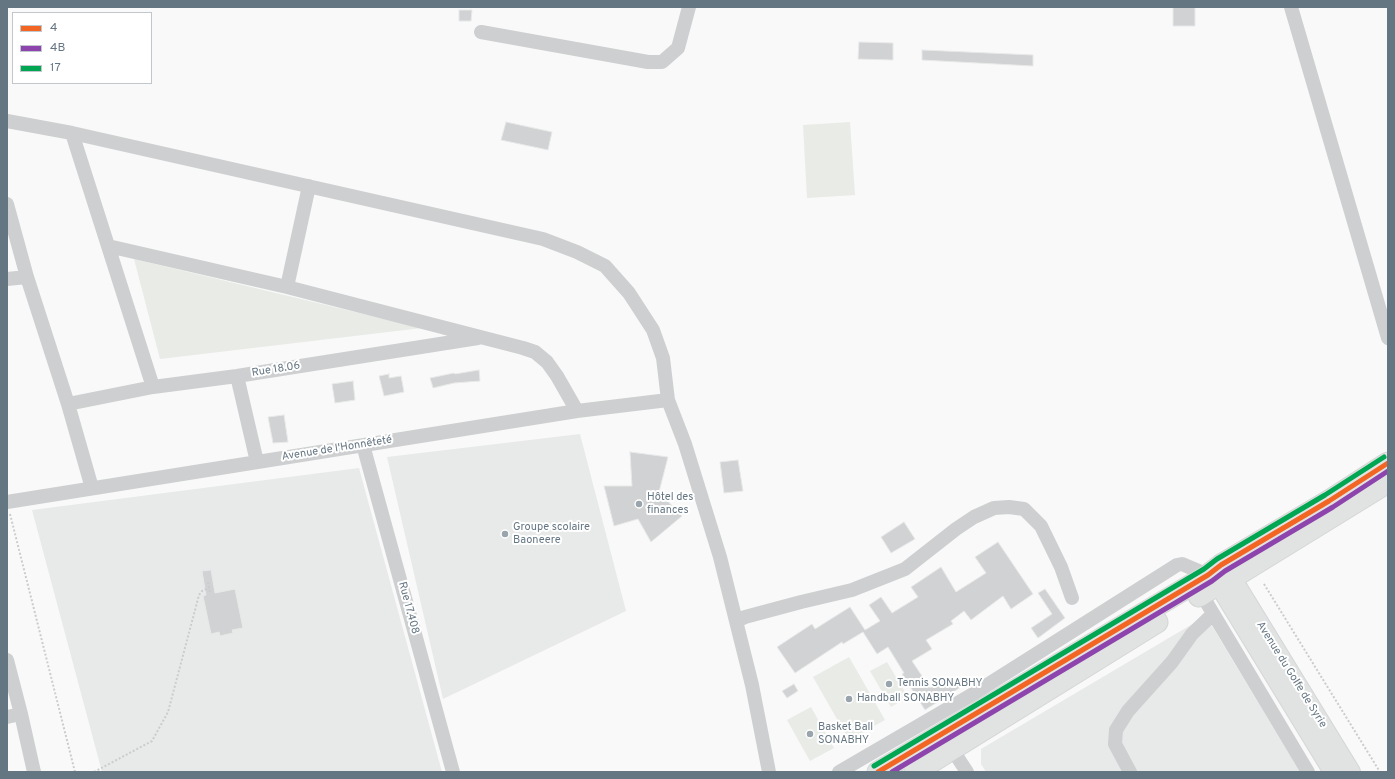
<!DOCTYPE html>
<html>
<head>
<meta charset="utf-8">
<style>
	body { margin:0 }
	#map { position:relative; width:1395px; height:779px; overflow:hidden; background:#f9f9f9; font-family:Overpass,sans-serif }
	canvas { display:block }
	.frame { position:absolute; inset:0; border:8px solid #657683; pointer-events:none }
	.legend { position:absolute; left:12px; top:12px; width:140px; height:72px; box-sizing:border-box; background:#fff; border:1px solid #c1c8cd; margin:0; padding:5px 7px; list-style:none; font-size:12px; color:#657683 }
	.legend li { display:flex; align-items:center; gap:8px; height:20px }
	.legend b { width:20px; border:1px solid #c1c8cd }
</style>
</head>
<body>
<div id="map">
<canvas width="1395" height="779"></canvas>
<div class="frame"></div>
<ul class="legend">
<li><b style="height:5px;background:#f26522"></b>4</li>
<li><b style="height:5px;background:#8e44ad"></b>4B</li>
<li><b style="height:5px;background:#00a651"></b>17</li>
</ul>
</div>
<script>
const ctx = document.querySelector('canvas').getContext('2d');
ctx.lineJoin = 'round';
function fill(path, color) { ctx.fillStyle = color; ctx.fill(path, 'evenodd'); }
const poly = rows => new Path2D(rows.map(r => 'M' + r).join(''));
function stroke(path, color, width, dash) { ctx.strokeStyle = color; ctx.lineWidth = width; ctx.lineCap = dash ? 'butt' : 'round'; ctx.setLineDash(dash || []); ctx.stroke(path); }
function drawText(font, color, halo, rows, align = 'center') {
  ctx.font = font + ' Overpass,sans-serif'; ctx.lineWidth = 4; ctx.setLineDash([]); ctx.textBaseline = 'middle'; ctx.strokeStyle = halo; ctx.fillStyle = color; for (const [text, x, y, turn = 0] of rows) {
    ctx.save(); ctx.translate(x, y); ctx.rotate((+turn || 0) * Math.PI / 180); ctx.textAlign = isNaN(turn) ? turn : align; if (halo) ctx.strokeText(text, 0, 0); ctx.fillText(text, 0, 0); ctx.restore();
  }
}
fill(poly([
	[580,434,626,611,443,699,387,457],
	[359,468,442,772,102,772,32,510],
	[1206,616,1300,772,986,772,981,764,981,749]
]), '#e8e9e9');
fill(poly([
	[850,122,855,195,807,198,803,125],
	[134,259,422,328,160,359],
	[849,657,885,720,849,740,813,677],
	[887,662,908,697,891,707,870,671],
	[811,707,834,748,810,761,787,720]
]), '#e8ebe6');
const building = poly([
	[1173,7,1195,7,1195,26,1173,26,1173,7],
	[459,10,472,10,471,21,459,21,459,10],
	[859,42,893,43,893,60,858,59,859,42],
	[922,50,1033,55,1033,66,922,60,922,50],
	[506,122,552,132,548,150,501,140,506,122],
	[479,370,480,381,454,383,433,388,430,378,454,373,455,374,479,370],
	[389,374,389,378,401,376,404,392,384,396,379,376,389,374],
	[353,381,355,400,335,403,332,384,353,381],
	[284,415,288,442,273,443,268,417,284,415],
	[630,452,668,457,659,492,682,516,651,542,638,519,614,526,604,486,632,486,630,452],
	[738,460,743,491,724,493,720,462,738,460],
	[904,522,915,539,891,553,881,537,904,522],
	[998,542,1033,594,1011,609,1003,596,971,620,964,611,951,621,953,624,926,640,932,649,912,661,930,688,948,677,951,682,956,680,961,687,925,710,902,674,904,673,888,647,877,654,863,632,843,644,842,642,795,673,777,647,812,624,815,629,850,607,865,630,880,621,869,605,881,597,892,613,918,597,911,587,941,567,956,592,986,573,975,557,998,542],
	[211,570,215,593,235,589,243,628,232,630,233,633,220,636,219,632,211,634,203,596,206,595,202,571,211,570],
	[1045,589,1065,618,1038,638,1031,628,1052,614,1038,593,1045,589],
	[794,684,798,691,787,698,782,691,794,684]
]);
fill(building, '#d0d2d3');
stroke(building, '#e8e8e8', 1);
const major = poly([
	[1223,567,1232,578,1351,772],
	[1208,575,1218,584,1333,772]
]);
const highway = poly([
	[1199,596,1218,584,1232,578,1388,482],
	[878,772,1208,575,1221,565,1329,501,1388,463],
	[915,772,1157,622]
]);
stroke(major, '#d5d6d7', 20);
stroke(highway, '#d5d6d6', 23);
stroke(poly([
	[10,514,75,772],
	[208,582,210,593],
	[1264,584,1380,772],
	[94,772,152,741,168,712,199,595,202,591,209,588]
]), '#cbcccd', 2, [2, 2]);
stroke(poly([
	[1291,7,1388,338],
	[481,32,648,62,662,62,678,48,689,7],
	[7,121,72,133,543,239,577,252,605,266,629,293,653,330,663,358,668,400,685,444,720,557,752,685,769,772],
	[72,133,153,387],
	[7,204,27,277,68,404,92,488],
	[108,246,287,287,523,348,535,352,547,362,557,376,577,411],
	[7,279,27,277],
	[287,287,309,186],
	[237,376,257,462],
	[68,404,153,387,237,376,478,338],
	[363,445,453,772],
	[7,502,577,411,668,400],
	[1202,595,1308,772],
	[736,621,745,617,801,602,852,590,905,569,956,529,974,517,994,508,1009,507,1024,509,1041,526,1061,567,1072,598],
	[7,660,21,714,34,772],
	[7,717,21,714],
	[952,749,967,772],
	[839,772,973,694,1177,565,1182,564,1208,575],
	[1130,772,1115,744,1116,730,1128,711,1172,662,1192,634,1213,614]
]), '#cecfd0', 14);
stroke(major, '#e1e2e2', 18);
stroke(highway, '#e1e2e2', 21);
stroke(poly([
	[878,772,1208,575,1221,565,1329,501,1388,463]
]), '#f26522', 5);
stroke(poly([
	[892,772,1212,581,1225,571,1333,507,1388,471]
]), '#8e44ad', 5);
stroke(poly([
	[874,766,1204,569,1217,559,1325,495,1384,457]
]), '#00a651', 5);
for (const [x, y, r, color] of [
	[639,504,4,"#99a4ac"],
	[505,534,4,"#99a4ac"],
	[889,684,4,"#99a4ac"],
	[849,699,4,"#99a4ac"],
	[810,734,4,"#99a4ac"]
]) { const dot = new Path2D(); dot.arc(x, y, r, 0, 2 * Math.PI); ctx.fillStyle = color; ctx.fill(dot); stroke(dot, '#fff', 1.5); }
drawText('11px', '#657683', '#fff', [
	["Rue 18.06",276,370,-9],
	["Avenue de l'Honnêteté",337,449,-9],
	["Rue 17.408",408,608,75],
	["Avenue du Golfe de Syrie",1291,675,58]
]);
drawText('11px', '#657683', '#fff', [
	["Hôtel des",647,498],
	["finances",647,511],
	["Groupe scolaire",513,528],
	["Baoneere",513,541],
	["Tennis SONABHY",897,684],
	["Handball SONABHY",857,699],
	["Basket Ball",818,728],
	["SONABHY",818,741]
], 'left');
</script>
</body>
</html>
